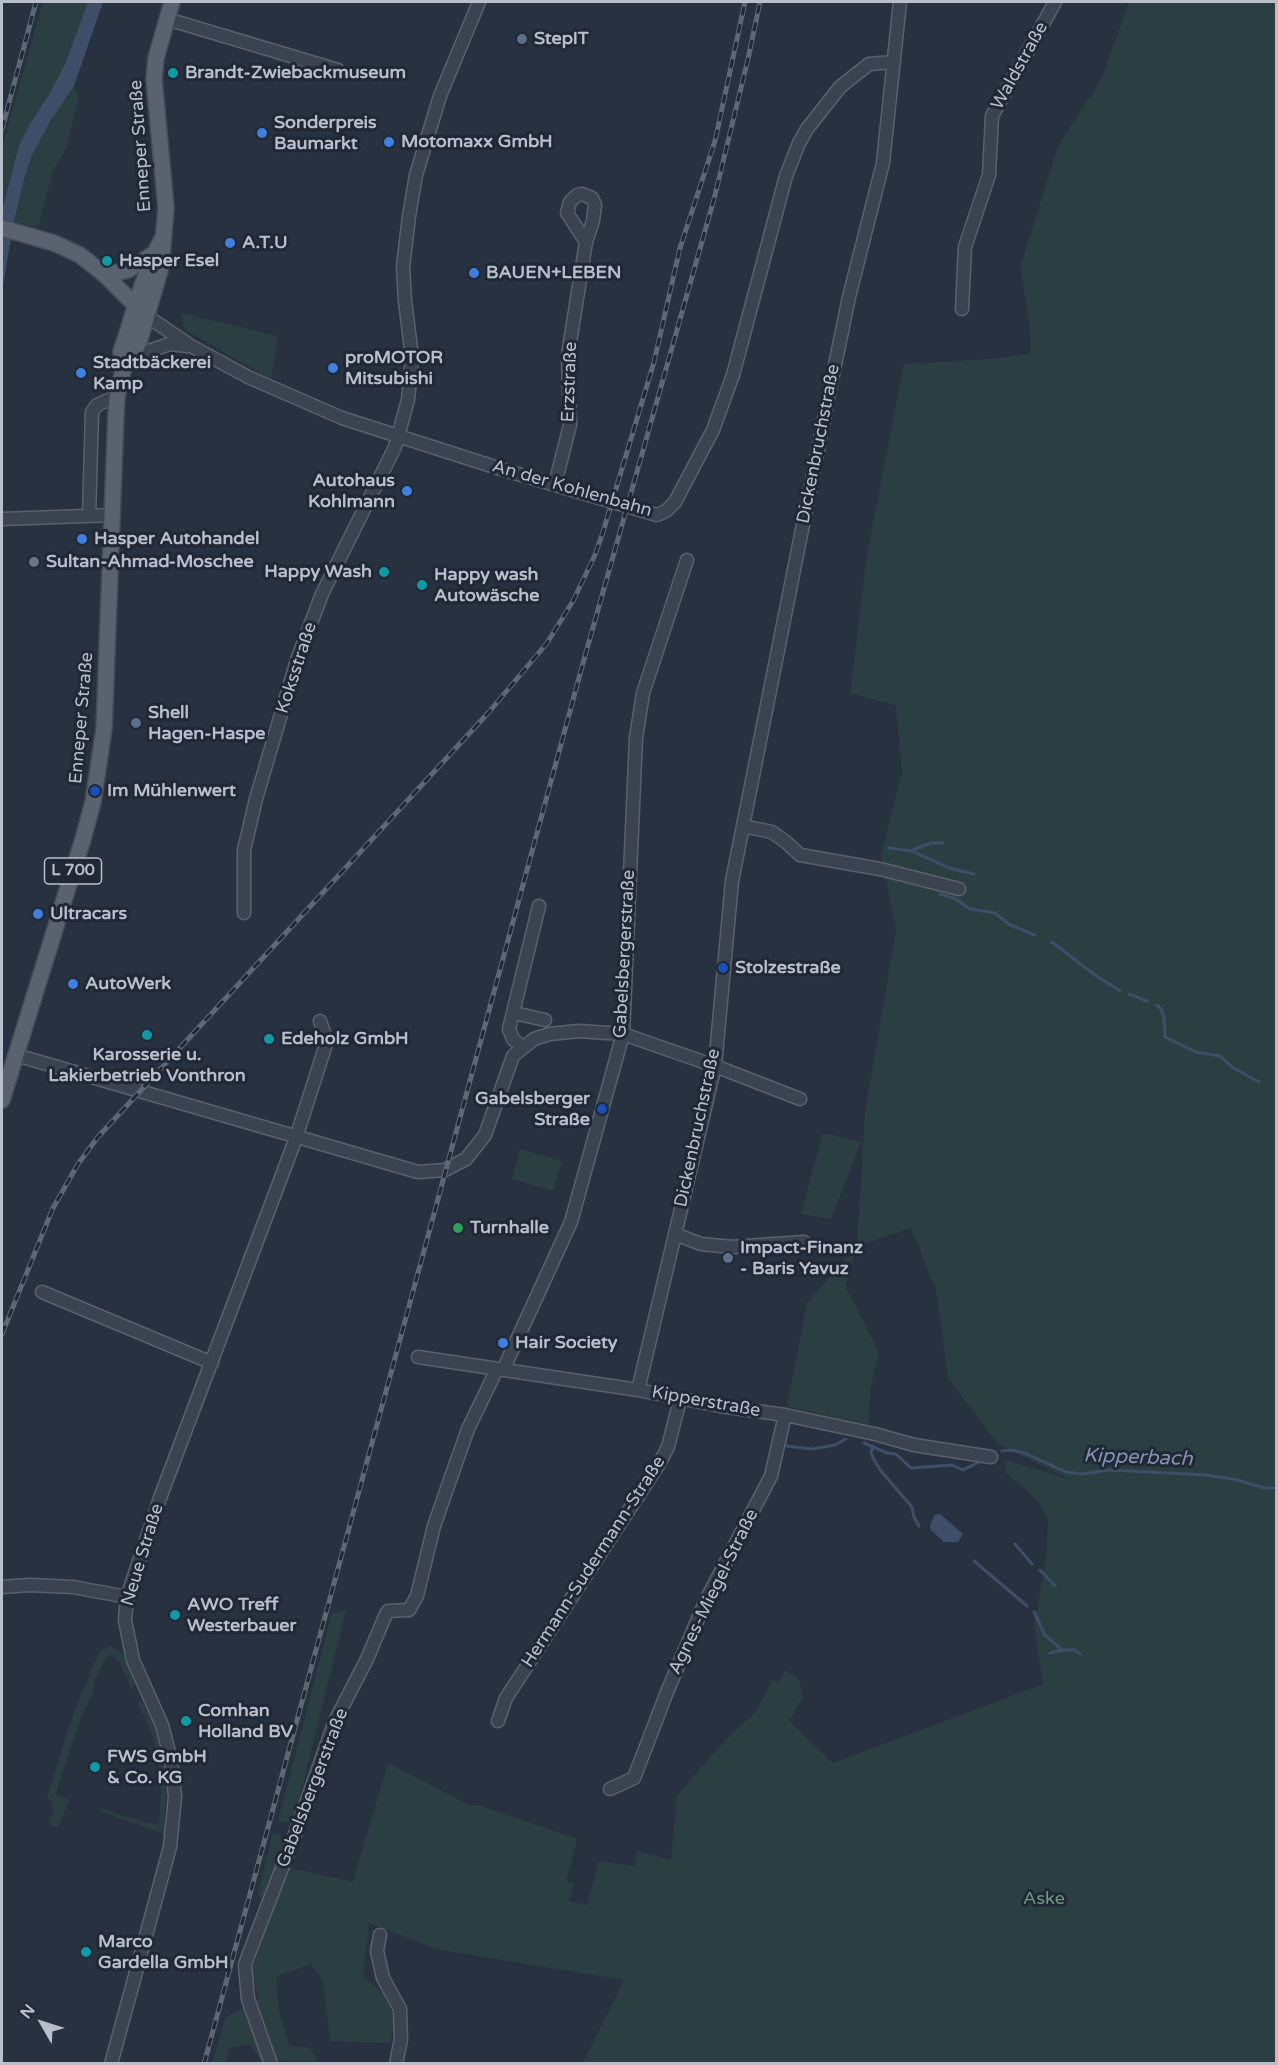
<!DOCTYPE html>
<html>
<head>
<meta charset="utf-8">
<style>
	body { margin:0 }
	#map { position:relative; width:1278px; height:2065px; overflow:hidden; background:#283140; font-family:"Varela Round",sans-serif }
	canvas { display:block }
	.frame { position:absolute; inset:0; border:3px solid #b9bfca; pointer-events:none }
	.north { position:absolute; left:12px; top:1993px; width:60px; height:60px; -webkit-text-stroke:4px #202835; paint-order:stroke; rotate:309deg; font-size:16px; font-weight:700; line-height:24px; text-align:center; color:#b9bfca }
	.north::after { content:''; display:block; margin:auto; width:21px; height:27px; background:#b9bfca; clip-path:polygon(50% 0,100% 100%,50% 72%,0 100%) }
</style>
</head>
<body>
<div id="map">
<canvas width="1278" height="2065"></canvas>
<div class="frame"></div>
<div class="north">N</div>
</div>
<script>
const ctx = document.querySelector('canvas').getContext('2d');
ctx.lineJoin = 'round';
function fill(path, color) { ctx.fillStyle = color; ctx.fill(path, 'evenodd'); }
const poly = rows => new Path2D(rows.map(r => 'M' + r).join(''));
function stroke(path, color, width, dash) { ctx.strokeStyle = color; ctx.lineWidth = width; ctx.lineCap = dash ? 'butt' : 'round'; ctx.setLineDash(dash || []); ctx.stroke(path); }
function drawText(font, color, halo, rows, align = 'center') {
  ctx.font = font + ' "Varela Round",sans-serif'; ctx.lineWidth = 6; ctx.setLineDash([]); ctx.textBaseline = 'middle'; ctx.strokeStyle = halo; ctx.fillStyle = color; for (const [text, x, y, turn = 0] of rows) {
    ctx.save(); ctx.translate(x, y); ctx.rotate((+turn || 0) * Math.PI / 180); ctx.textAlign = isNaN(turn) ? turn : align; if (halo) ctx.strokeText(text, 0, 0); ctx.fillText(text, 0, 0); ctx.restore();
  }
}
fill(poly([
	[43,2,88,2,65,64,51,91,27,129,13,168,2,210,2,147],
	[1129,2,1276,2,1276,2063,583,2063,624,1980,436,1949,369,1923,363,1976,383,1994,395,2018,390,2043,330,2041,323,1980,311,1964,277,1976,278,2008,290,2046,310,2048,317,2061,260,2060,250,2044,229,2048,225,2063,212,2064,225,2018,258,1999,252,1972,271,1910,258,1894,273,1833,288,1839,281,1866,353,1882,388,1763,471,1806,478,1805,577,1839,566,1881,574,1884,569,1901,587,1905,599,1861,635,1866,637,1851,671,1860,677,1795,734,1731,754,1714,773,1679,778,1683,785,1671,798,1677,803,1697,789,1721,833,1763,1043,1684,1034,1627,1047,1553,1048,1519,1038,1501,1005,1472,1006,1460,1074,1481,998,1444,948,1378,936,1290,911,1228,857,1246,845,1286,879,1352,870,1392,869,1424,787,1407,807,1303,857,1246,865,1113,896,930,881,855,902,773,896,705,850,693,867,554,904,364,991,359,1030,354,1029,322,1020,267,1059,144,1101,80],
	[74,86,79,96,66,148,53,171,38,227,14,222,25,176,32,155,51,120],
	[181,313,278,336,271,379,187,331,184,328],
	[823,1133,861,1142,831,1219,801,1214],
	[520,1149,562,1161,553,1191,512,1179],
	[346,1610,293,1823,278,1821,332,1613],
	[110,1646,123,1653,135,1684,131,1690,120,1662,111,1655,107,1656,94,1681,93,1692,82,1715,63,1771,56,1795,69,1800,58,1828,49,1825,53,1810,52,1801,47,1798,69,1725,92,1668,100,1651],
	[140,1701,144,1705,155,1727,164,1760,166,1790,164,1834,100,1811,101,1808,125,1817,159,1825,161,1793,156,1749,154,1739,138,1703]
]), '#2b3f42');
fill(poly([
	[88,2,103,2,74,86,51,120,32,155,25,176,14,221,2,291,2,210,19,146,27,129,51,91,65,64],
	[940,1514,963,1534,958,1542,944,1542,931,1530,930,1526,932,1520,935,1515]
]), '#3f4e68');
stroke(poly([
	[889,848,912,851,949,868,974,874],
	[913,850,931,843,943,843],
	[940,894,956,899,970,909,995,913,1010,925,1035,935],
	[1052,942,1095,975,1120,991],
	[1129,994,1147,1001],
	[1157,1005,1161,1009,1164,1017,1165,1037,1196,1052,1220,1056,1232,1067,1259,1082],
	[864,1443,887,1453,896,1454,911,1468,952,1465,963,1470,979,1462],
	[787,1446,812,1449,835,1445,846,1439],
	[873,1446,871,1453,873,1458,881,1471,912,1507,914,1517,919,1526],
	[1002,1451,1013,1450,1027,1454,1066,1472,1082,1474,1110,1470,1206,1475,1233,1479,1265,1488,1276,1488],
	[1015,1544,1032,1564],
	[974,1561,1027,1606],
	[1040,1570,1055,1586],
	[1034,1612,1045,1635,1062,1650,1074,1650,1080,1654],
	[1050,1653,1062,1650]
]), '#3f4e68', 3);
const minor = poly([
	[167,19,338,70],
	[962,309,965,247,989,175,992,116,1055,2],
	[148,317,191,346,248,377,342,418,501,469,657,515,666,511,675,502,713,430,733,375,786,176,799,143,807,129,840,87,869,64,894,62],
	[133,356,170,344,187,346],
	[555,484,570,425,568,355,586,242,593,221,595,205,592,198,582,194,577,195,570,202,567,213,586,242],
	[89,516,92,412,97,405,117,396],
	[2,519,112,515],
	[743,826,772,832,786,842,800,855,880,869,959,889],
	[244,913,244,850,256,799,297,660,322,594,395,447,408,400,412,357,405,301,403,267,409,216,416,175,440,96,479,2],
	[514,1013,545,1020],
	[522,1047,513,1039,509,1029,539,906],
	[16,1055,418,1172,445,1170,466,1159,485,1135,513,1056,534,1039,550,1034,579,1031,623,1034,715,1066,800,1099],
	[675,1234,701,1244,732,1247,804,1242],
	[42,1292,212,1363],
	[418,1357,638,1390,720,1406,785,1415,875,1434,914,1445,991,1457],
	[503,1370,571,1222,623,1034,636,738,643,693,687,560],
	[638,1390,715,1066,732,881,828,399,849,297,883,163,900,2],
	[2,1587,29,1585,73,1587,127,1597],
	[498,1721,506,1698,659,1464,668,1447,680,1400],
	[610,1789,634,1778,667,1692,706,1600,771,1476,785,1415],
	[380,1935,377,1951,383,1978,400,2009,401,2039,396,2064],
	[111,2064,170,1847,175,1797,171,1760,162,1725,133,1660,125,1620,127,1597,160,1498,296,1138,327,1041,320,1021],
	[271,2064,248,1999,245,1965,248,1956,294,1837,335,1721,367,1659,386,1614,388,1611,409,1610,417,1596,434,1526,450,1480,468,1429,497,1369]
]);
const major = poly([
	[2,228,54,243,80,255,105,275,141,311],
	[105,275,128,270,155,253],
	[125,363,133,356,140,339,161,267,166,208,154,79,156,58,172,2],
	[2,1100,83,839,93,802,104,729,116,413,117,396,125,363,121,352,142,286,155,253,164,235]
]);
stroke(minor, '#5a616d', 15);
stroke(major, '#464c59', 18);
stroke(minor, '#3c4350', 12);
stroke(major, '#5a6270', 15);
const rail = poly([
	[2,129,36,2],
	[2,1334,53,1208,78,1164,98,1137,489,712,547,643,573,601,595,555,603,532,654,362,680,248,715,141,745,2],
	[204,2064,583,663,714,199,748,59,760,2]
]);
stroke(rail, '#5e6776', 5);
stroke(rail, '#202835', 3, [9]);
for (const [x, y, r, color] of [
	[522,39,6,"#5c6f8a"],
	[173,73,6,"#0f9aa8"],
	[262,133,6,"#3f7fe0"],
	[389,142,6,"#3f7fe0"],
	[230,243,6,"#3f7fe0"],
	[107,261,6,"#0f9aa8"],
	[474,273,6,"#3f7fe0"],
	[333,368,6,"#3f7fe0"],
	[81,373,6,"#3f7fe0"],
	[407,491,6,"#3f7fe0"],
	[82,539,6,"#3f7fe0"],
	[34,562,6,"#6b7280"],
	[384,572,6,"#0f9aa8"],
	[422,585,6,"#0f9aa8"],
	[136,723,6,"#5c6f8a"],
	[95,791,6,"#1a4fb4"],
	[38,914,6,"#3f7fe0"],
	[723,968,6,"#1a4fb4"],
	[73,984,6,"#3f7fe0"],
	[147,1035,6,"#0f9aa8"],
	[269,1039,6,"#0f9aa8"],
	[602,1109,6,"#1a4fb4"],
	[458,1228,6,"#2e9e5b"],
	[728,1258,6,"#5c6f8a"],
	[503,1343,6,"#3f7fe0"],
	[175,1615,6,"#0f9aa8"],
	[186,1721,6,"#0f9aa8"],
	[95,1767,6,"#0f9aa8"],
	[86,1952,6,"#0f9aa8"]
]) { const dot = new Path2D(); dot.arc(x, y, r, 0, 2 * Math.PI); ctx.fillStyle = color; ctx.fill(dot); stroke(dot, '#202835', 2); }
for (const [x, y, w] of [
	[73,871,57]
]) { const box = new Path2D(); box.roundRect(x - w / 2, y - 13, w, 26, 4.5); ctx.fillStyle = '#202835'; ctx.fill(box); stroke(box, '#b9bfca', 1.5); }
drawText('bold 16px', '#b9bfca', null, [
	["L 700",73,871]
]);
drawText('bold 18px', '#b9bfca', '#202835', [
	["StepIT",534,39],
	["Brandt-Zwiebackmuseum",185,73],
	["Sonderpreis",274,123],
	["Baumarkt",274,144],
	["Motomaxx GmbH",401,142],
	["A.T.U",242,243],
	["Hasper Esel",119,261],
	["BAUEN+LEBEN",486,273],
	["proMOTOR",345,358],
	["Mitsubishi",345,379],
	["Stadtbäckerei",93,363],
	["Kamp",93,384],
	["Autohaus",395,481,"right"],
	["Kohlmann",395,502,"right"],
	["Hasper Autohandel",94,539],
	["Sultan-Ahmad-Moschee",46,562],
	["Happy Wash",372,572,"right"],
	["Happy wash",434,575],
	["Autowäsche",434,596],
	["Shell",148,713],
	["Hagen-Haspe",148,734],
	["Im Mühlenwert",107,791],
	["Ultracars",50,914],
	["Stolzestraße",735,968],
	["AutoWerk",85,984],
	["Edeholz GmbH",281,1039],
	["Karosserie u.",147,1055,"center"],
	["Lakierbetrieb Vonthron",147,1076,"center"],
	["Gabelsberger",590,1099,"right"],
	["Straße",590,1120,"right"],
	["Turnhalle",470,1228],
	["Impact-Finanz",740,1248],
	["- Baris Yavuz",740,1269],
	["Hair Society",515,1343],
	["AWO Treff",187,1605],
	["Westerbauer",187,1626],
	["Comhan",198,1711],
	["Holland BV",198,1732],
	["FWS GmbH",107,1757],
	["& Co. KG",107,1778],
	["Marco",98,1942],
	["Gardella GmbH",98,1963]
], 'left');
drawText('18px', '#b9bfca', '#202835', [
	["Waldstraße",1020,66,-61],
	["Enneper Straße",141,146,-94],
	["Erzstraße",570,382,-88],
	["Dickenbruchstraße",819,444,-79],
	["An der Kohlenbahn",572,489,16],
	["Koksstraße",297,668,-72],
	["Enneper Straße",82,718,-85],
	["Gabelsbergerstraße",625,954,-87],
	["Dickenbruchstraße",698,1128,-78],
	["Kipperstraße",706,1402,10],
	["Neue Straße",143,1555,-73],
	["Hermann-Sudermann-Straße",594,1562,-57],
	["Agnes-Miegel-Straße",714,1592,-64],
	["Gabelsbergerstraße",313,1788,-69]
]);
drawText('18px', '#71997c', '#202835', [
	["Aske",1044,1899]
]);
drawText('italic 20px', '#8294b0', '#202835', [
	["Kipperbach",1138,1458,2]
]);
</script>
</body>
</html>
